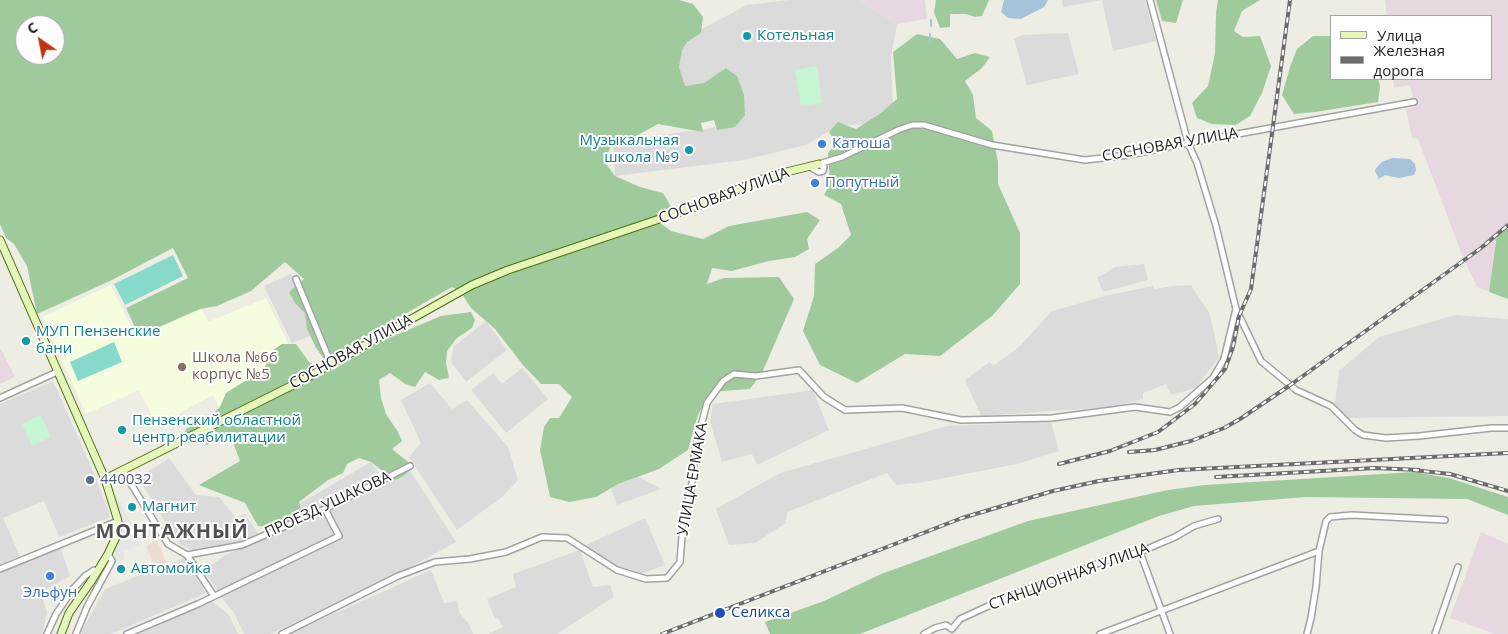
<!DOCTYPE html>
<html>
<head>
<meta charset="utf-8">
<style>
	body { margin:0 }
	#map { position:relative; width:1508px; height:634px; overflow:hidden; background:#eeede4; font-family:"Open Sans",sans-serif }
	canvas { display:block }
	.legend { position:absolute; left:1330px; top:15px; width:162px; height:65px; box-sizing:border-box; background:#fff; border:1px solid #a5a5a5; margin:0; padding:6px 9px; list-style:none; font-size:15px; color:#1e1e1e }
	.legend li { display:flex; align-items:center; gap:10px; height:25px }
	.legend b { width:25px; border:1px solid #a5a5a5 }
	.north { position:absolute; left:15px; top:15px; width:50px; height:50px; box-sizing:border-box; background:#fff; border:1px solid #a5a5a5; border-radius:50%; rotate:327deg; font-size:14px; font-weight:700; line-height:20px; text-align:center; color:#1e1e1e }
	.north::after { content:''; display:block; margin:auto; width:18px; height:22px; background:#c0340c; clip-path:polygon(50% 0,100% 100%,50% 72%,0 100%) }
</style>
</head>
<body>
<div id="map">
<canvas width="1508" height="634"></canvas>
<ul class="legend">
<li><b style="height:6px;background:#e6f6bb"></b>Улица</li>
<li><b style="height:6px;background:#6c6c6c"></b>Железная дорога</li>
</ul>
<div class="north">С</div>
</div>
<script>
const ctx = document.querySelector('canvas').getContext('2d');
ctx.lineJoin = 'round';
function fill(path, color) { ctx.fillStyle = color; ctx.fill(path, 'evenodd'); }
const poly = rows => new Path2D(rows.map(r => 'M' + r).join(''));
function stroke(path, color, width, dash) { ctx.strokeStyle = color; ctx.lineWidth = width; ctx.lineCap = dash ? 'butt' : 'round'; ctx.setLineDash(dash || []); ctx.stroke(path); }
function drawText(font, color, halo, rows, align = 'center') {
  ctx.font = font + ' "Open Sans",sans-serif'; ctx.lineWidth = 4; ctx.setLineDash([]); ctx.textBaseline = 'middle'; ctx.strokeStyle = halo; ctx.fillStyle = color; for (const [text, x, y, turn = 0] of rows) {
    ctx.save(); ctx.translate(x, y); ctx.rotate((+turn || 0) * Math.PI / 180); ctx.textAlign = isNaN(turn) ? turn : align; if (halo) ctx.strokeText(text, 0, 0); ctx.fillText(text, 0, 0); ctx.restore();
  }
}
fill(poly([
	[789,0,859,0,897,24,891,58,893,109,870,124,838,126,806,145,744,160,615,176,613,142,738,124,729,84,679,94,675,51,696,32,747,5],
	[1062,0,1145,0,1156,41,1113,51,1102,0,1063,7],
	[1068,33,1079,74,1027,85,1014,39,1022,35],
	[1144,264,1148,280,1103,292,1097,278,1115,267],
	[291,274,316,334,292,343,264,286],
	[1191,285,1210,314,1219,357,1196,388,1171,395,1166,384,1143,393,1143,399,1112,407,981,416,965,380,990,362,993,366,1019,347,1052,311,1109,295,1153,286,1154,289,1173,286],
	[1455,315,1508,319,1508,416,1346,418,1335,404,1339,371,1379,337],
	[486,321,507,350,466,382,451,362,453,347],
	[522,368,548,399,506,433,471,390,493,373,502,384],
	[53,381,97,480,110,517,59,537,44,501,3,518,20,556,0,564,0,404],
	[430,383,452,409,467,400,508,447,518,480,502,497,457,530,409,457,421,443,401,400],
	[813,390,829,430,757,465,752,454,722,462,710,421,713,404],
	[1051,422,1059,451,1017,464,924,482,896,485,887,473,787,512,786,523,755,543,729,545,716,509,780,473,947,426],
	[169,458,196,495,219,497,236,518,245,514,258,533,238,543,235,542,193,551,179,544,138,478],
	[371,462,382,478,306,516,299,504],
	[409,469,456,542,398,574,271,634,244,634,234,613,220,596,341,538,329,511],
	[633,474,661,489,617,505,609,483],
	[324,512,336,535,218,591,203,571,225,555],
	[645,518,665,565,641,574,618,568,586,545],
	[59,544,70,576,41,592,47,613,42,634,0,634,0,569],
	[580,550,593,587,610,585,614,597,557,634,488,634,503,627,498,618,495,619,487,599,516,587,513,574],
	[185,557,206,593,111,634,82,634,82,631,105,589,153,570,157,576,170,570,169,566],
	[431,570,444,603,457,601,459,612,469,624,473,634,289,634],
	[212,601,229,615,238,634,137,634]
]), '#dcdbdb');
fill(poly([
	[157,540,169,569,158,574,146,546]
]), '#eedbd4');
fill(poly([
	[859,0,925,0,927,19,897,24],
	[1385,0,1508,0,1508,298,1477,287,1464,260,1418,139,1412,138,1406,109,1415,107,1410,85,1394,88,1393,79,1492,79,1492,16,1387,16],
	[0,349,1,349,15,377,0,384],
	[1481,532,1508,544,1508,634,1495,634,1450,618]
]), '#e7d7e0');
fill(poly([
	[111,285,131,327,197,299,208,322,266,298,303,374,223,415,213,395,157,425,139,390,86,414,43,317]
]), '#f6fddf');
fill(poly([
	[0,0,679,0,693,4,703,17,701,33,687,42,682,50,679,67,685,86,704,83,726,68,737,76,744,95,745,115,735,127,717,130,714,120,701,123,703,132,658,124,636,136,613,142,604,161,615,176,640,187,663,193,673,210,660,223,671,231,703,239,729,226,807,212,820,220,807,239,809,249,795,257,769,261,732,271,712,268,707,284,724,278,779,277,794,299,762,373,750,389,710,392,698,415,688,450,659,469,618,484,596,497,569,502,550,497,540,450,544,427,550,418,559,418,572,397,559,384,541,384,523,365,495,329,471,308,460,291,452,287,325,360,316,348,307,329,305,313,295,303,289,292,304,279,285,262,251,291,217,306,200,309,139,336,126,308,188,278,173,248,112,280,37,314,27,266,14,244,6,238,0,224],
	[25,25,55,25,55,55,25,55],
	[936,0,989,0,982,16,975,17,966,14,950,14,950,27,940,28,934,12],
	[1156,0,1183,0,1176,23,1162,21],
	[1218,0,1260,0,1242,11,1234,31,1243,37,1260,36,1271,66,1262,93,1250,116,1236,125,1212,124,1197,118,1192,103,1208,86,1215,53,1216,13],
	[917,34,940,39,957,59,975,53,990,57,982,68,965,81,973,95,976,118,992,131,998,162,998,184,1020,233,1020,284,992,316,940,356,905,354,857,383,820,365,803,331,814,296,815,264,838,248,851,235,841,204,824,195,830,183,828,153,832,148,834,140,829,132,838,122,856,129,881,113,897,99,893,52],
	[1313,36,1332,36,1332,79,1378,79,1380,86,1378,102,1315,112,1294,114,1282,95,1290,67,1297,49],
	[1508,228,1508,299,1489,292,1497,235],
	[471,312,475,320,472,328,457,338,447,351,446,363,449,378,439,380,425,372,415,387,405,384,390,373,379,380,381,398,386,414,398,432,402,441,392,449,412,465,413,468,402,477,391,482,386,478,384,472,371,462,359,458,347,464,343,473,328,480,299,502,303,516,275,528,258,526,245,503,199,485,240,461,231,437,207,445,184,435,186,429,208,418,220,407,226,393,264,369,273,350,282,344,296,344,309,362,325,371,333,370,377,343,441,316],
	[1414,472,1449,478,1508,497,1508,515,1467,499,1306,497,1194,506,1159,516,860,634,770,634,765,622,824,601,881,574,1028,521,1168,490,1205,485]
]), '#9fcb9c');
fill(poly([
	[817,66,822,103,801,106,795,70],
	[41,415,51,437,32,446,22,424]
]), '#c4f6d3');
fill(poly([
	[173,255,183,276,125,305,114,284],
	[114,342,122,362,78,381,70,362]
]), '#87d9cb');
fill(poly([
	[117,497,134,528,141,544,123,552,125,559,115,564,113,556,121,531,121,520,113,499]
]), '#e6e6e6');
fill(poly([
	[1004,0,1048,0,1044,7,1021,19,1008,18,1001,12],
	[1392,158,1410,159,1415,164,1416,170,1414,175,1399,178,1385,175,1379,179,1375,171,1376,168,1382,162]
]), '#a7c3d9');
stroke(poly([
	[931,26,931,20],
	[930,42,930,34]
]), '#a7c3d9', 2);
const street = poly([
	[1150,0,1188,143,1197,163,1216,226,1236,309,1261,361,1296,390,1331,406,1355,430,1363,435,1386,438,1419,436,1491,428,1508,428],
	[810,167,819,172,823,171,824,167,819,164,842,157,898,130,912,125,924,125,992,145,1085,160,1129,155,1188,143,1414,102],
	[296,279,331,364],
	[0,398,57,372],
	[123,471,168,544,187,555,214,596],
	[1140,552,1170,634],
	[187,555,242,545,325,509,410,466],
	[0,569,118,521],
	[47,634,56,614,73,589,85,576,94,570,96,571,95,575],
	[76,634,87,607,112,561,108,554],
	[127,634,198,604,339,536,325,509],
	[282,634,398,576,435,562,470,559,506,552,542,537,567,538,617,570,646,579,667,578,680,562,683,523,692,483,695,449,707,403,723,381,734,374,756,376,799,370,824,397,845,410,902,408,961,420,1052,418,1135,407,1170,412,1180,407,1213,378,1224,359,1236,309],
	[924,634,935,628,946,625,952,629,960,619,1019,592,1105,561,1140,552,1175,537,1194,526,1218,519],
	[1100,634,1319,551],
	[1307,634,1311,618,1316,587,1319,551,1326,521,1330,517,1352,515,1445,520],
	[1435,634,1458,567]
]);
const secondary = poly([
	[0,240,105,479,118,521,117,535,108,554,92,580,69,613,61,634],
	[105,479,299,382,472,285,508,270,695,207,770,176,819,164]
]);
stroke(street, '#a2a2a2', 8);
stroke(secondary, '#4e6e0b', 9);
stroke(street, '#fff', 5);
stroke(secondary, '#e6f6bb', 7);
const rail = poly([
	[1129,452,1155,450,1191,441,1224,428,1240,419,1289,386,1481,248,1508,225],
	[1059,464,1110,451,1158,432,1195,404,1225,369,1233,347,1239,316,1251,289,1290,0],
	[1413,470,1450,474,1508,491],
	[1216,477,1375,468,1419,470],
	[662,634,962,518,1053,491,1099,481,1179,470,1508,453]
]);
stroke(rail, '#6c6c6c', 4);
stroke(rail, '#fff', 2, [5.5]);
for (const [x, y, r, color] of [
	[747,36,5,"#0f9aa8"],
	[822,144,5,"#3f7fe0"],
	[689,150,5,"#0f9aa8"],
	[815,183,5,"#3f7fe0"],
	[26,341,5,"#0f9aa8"],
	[182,367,5,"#8d6e63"],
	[122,430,5,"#0f9aa8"],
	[90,480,5,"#5c6f8a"],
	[132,507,5,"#0f9aa8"],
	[121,569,5,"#0f9aa8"],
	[50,576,5,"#3f7fe0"],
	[720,613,6,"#1a4fb4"]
]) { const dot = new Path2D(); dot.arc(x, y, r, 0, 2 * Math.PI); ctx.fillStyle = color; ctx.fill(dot); stroke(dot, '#fff', 2); }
drawText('15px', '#0d838f', '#fff', [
	["Котельная",757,36],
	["Музыкальная",679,141,"right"],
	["школа №9",679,158,"right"],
	["МУП Пензенские",36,332],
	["бани",36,349],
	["Пензенский областной",132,421],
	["центр реабилитации",132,438],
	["Магнит",142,507],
	["Автомойка",131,569]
], 'left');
drawText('15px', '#366cbe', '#fff', [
	["Катюша",832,144],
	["Попутный",825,183],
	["Эльфун",50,593,"center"]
], 'left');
drawText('15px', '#1e1e1e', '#fff', [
	["СОСНОВАЯ УЛИЦА",1170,145,-10],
	["СОСНОВАЯ УЛИЦА",724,196,-20],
	["СОСНОВАЯ УЛИЦА",351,352,-29],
	["УЛИЦА ЕРМАКА",693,479,-80],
	["ПРОЕЗД УШАКОВА",328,505,-25],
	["СТАНЦИОННАЯ УЛИЦА",1069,577,-20]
]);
drawText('15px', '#785e54', '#fff', [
	["Школа №66",192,358],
	["корпус №5",192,375]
], 'left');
drawText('15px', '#4e5e75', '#fff', [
	["440032",100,480]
], 'left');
drawText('15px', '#164399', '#fff', [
	["Селикса",731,613]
], 'left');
ctx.letterSpacing = '1px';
drawText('bold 20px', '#515151', '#fff', [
	["МОНТАЖНЫЙ",172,532]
]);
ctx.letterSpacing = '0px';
</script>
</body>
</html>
